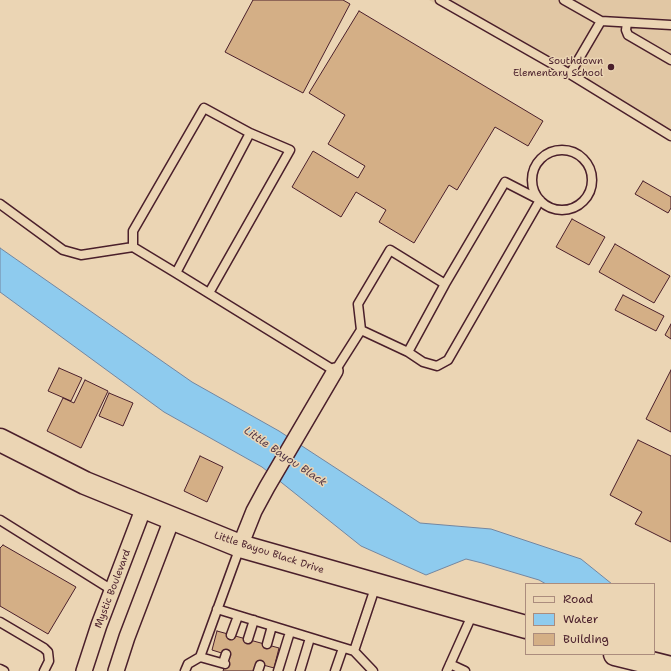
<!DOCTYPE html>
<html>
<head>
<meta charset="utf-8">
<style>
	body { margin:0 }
	#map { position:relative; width:671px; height:671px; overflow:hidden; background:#ebd5b4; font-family:"Shantell Sans",sans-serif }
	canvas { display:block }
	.legend { position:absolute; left:525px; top:583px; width:130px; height:72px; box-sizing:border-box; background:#ebd5b4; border:1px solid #ab8c7d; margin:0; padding:5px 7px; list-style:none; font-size:12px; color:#4a1f2b }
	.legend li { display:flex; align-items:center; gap:8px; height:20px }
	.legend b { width:20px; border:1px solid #ab8c7d }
</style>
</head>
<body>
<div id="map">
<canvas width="671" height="671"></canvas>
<ul class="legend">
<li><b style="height:5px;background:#ebd5b4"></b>Road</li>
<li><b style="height:11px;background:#8ecbee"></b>Water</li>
<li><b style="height:11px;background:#d4af86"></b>Building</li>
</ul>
</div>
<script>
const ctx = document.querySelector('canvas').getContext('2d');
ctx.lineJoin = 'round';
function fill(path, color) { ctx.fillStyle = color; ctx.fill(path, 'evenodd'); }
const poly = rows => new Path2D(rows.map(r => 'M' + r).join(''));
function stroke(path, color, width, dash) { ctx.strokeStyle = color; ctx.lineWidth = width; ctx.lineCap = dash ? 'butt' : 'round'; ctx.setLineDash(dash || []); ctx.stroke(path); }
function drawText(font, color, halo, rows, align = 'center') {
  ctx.font = font + ' "Shantell Sans",sans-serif'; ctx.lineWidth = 3; ctx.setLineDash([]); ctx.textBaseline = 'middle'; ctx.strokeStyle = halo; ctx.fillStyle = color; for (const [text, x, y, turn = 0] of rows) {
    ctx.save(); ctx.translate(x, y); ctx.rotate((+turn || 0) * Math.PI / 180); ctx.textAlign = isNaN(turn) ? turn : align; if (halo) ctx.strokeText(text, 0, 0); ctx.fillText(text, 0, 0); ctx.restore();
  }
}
fill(poly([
	[429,0,671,0,671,134]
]), '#e1c7a4');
const water = poly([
	[0,248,192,382,279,431,420,523,491,529,581,559,612,584,546,584,539,580,482,563,466,559,426,575,361,546,262,467,164,412,0,292,0,248]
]);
fill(water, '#8ecbee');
stroke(water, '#7386a0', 1);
const building = poly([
	[253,0,343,0,350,4,303,93,225,52,253,0],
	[359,11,543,121,528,146,495,127,457,190,449,185,414,243,379,222,386,210,356,192,341,217,292,187,313,151,358,178,365,166,328,144,345,115,309,93,359,11],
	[643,181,671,197,671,208,668,213,635,194,643,181],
	[572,219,605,237,589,265,556,247,572,219],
	[615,244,670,276,654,303,599,272,615,244],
	[623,295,664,316,656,331,615,310,623,295],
	[671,324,671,339,665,335,671,324],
	[59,368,82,378,71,401,48,391,59,368],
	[671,370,671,432,646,419,671,370],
	[85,380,108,391,81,448,47,431,63,398,74,403,85,380],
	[109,393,133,403,123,426,99,416,109,393],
	[638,440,671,456,671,542,635,524,642,512,610,495,638,440],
	[200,456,223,467,207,502,184,491,200,456],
	[3,545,76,587,48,634,0,606,0,548,3,545],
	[217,631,279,648,274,668,256,663,254,671,223,671,228,655,212,650,217,631]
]);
fill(building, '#d4af86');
stroke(building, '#4a1f2b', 1);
const lane = poly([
	[440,0,570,74,671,136],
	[564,0,601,21],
	[627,23,626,30,628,35,671,60],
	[570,74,601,21,671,25],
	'532 180a30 30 0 1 1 60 0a30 30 0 1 1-60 0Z',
	[0,204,63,250,81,255,133,247],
	[176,273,250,133,204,108,133,231,133,247,176,273,335,371,361,330,358,304,390,250,445,284,408,352,361,330],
	[209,293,290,150,250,133],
	[408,352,423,362,437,366,448,360,540,200,505,182,445,284],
	[0,520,112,590],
	[217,609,354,651,376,585],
	[0,622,44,648,48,652,49,661,44,671],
	[231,635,238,616],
	[248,639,254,620],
	[267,644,272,626],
	[354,651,373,671],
	[200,657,225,664],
	[223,663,226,654],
	[450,664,465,671],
	[0,669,4,671],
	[185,671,188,664,200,657,240,547],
	[258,671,260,665],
	[278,671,290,632],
	[300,671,310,638],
	[335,671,343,648],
	[447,671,473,613]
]);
const street = poly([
	[240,546,254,511,267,487,335,371],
	[84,671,99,625,144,507],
	[116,671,127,637,172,519]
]);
const secondary = poly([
	[0,440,85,483,240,546,526,627],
	[615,654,671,668]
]);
stroke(lane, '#4a1f2b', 11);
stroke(street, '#4a1f2b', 18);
stroke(secondary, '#4a1f2b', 25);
stroke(lane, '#ebd5b4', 8);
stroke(street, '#ebd5b4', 15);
stroke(secondary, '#ebd5b4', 22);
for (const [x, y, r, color] of [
	[611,67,4,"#4a1f2b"]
]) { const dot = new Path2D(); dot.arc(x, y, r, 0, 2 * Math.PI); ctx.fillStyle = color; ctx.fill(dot); stroke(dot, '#ebd5b4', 1.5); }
drawText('10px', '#4a1f2b', '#ebd5b4', [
	["Southdown",603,61],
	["Elementary School",603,73]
], 'right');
drawText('10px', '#4a1f2b', '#ebd5b4', [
	["Little Bayou Black Drive",269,553,18],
	["Mystic Boulevard",113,589,-69]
]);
drawText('italic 11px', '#543948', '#ebd5b4', [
	["Little Bayou Black",285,457,34]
]);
</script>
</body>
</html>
